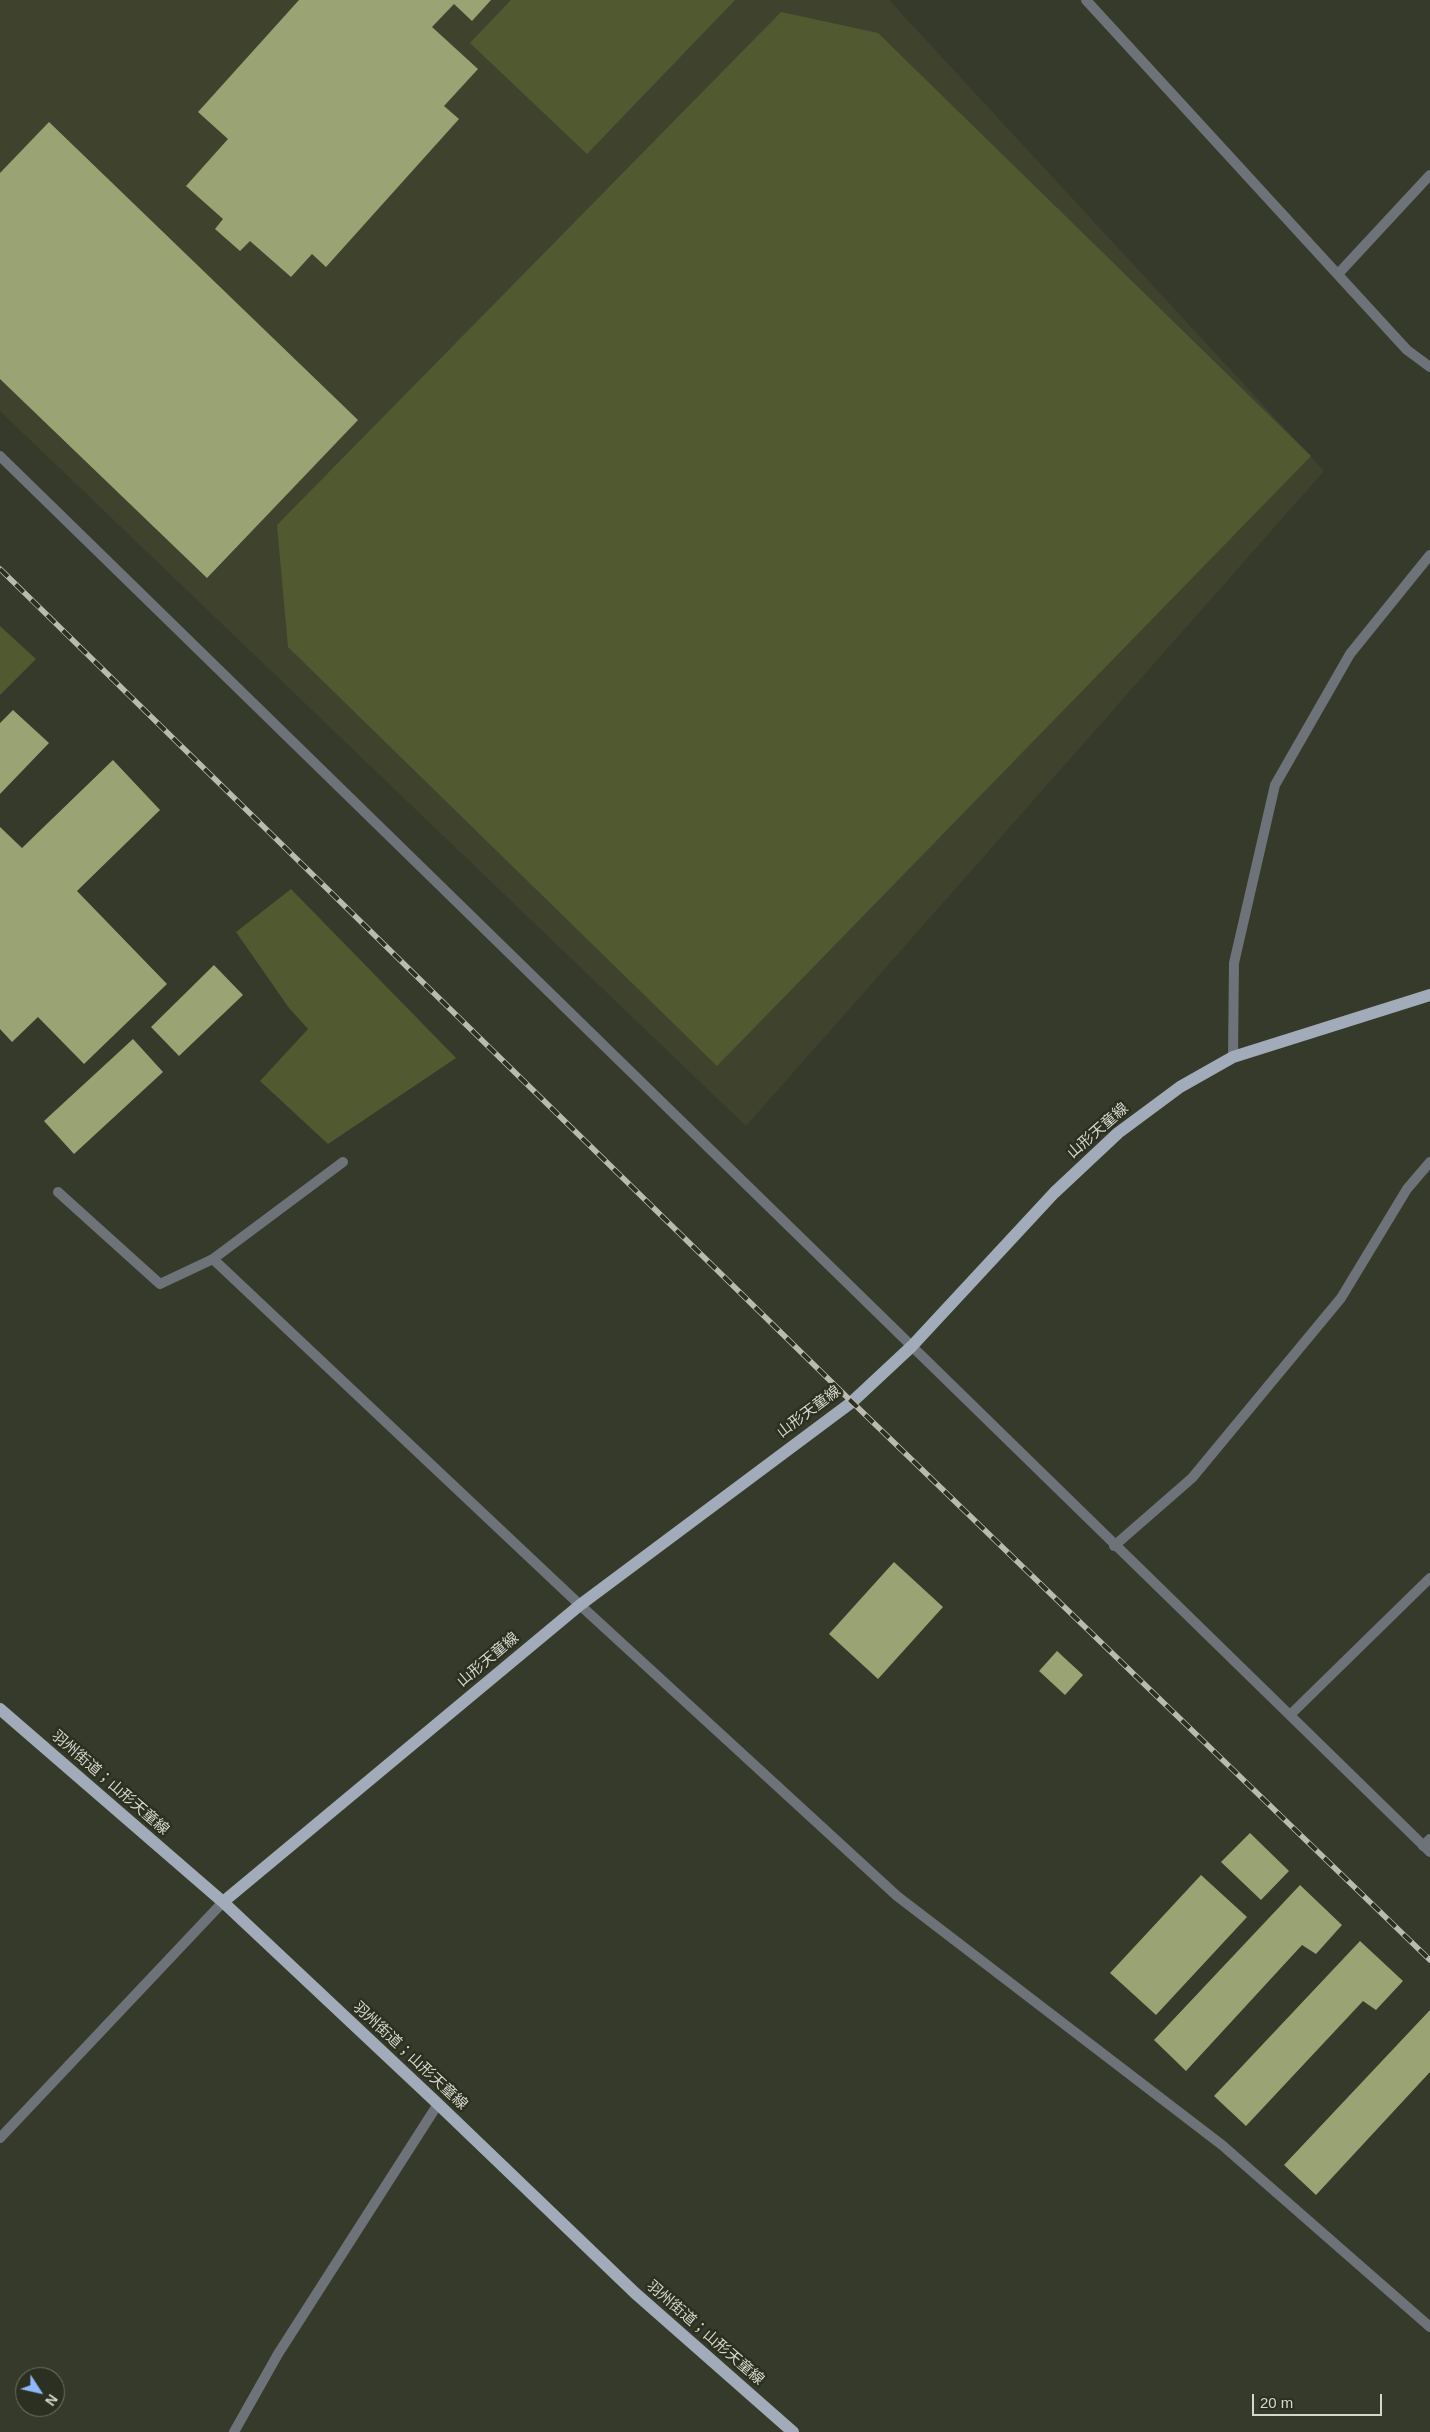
<!DOCTYPE html>
<html>
<head>
<meta charset="utf-8">
<style>
	body { margin:0 }
	#map { position:relative; width:1430px; height:2432px; overflow:hidden; background:#363a2a; font-family:Arial,sans-serif }
	canvas { display:block }
	.north { position:absolute; left:15px; top:2367px; width:50px; height:50px; box-sizing:border-box; background:#2c3020; border:1px solid #707365; border-radius:50%; rotate:125deg; font-size:14px; font-weight:700; line-height:20px; text-align:center; color:#d5d7cd }
	.north::after { content:''; display:block; margin:auto; width:18px; height:22px; background:#90b8fd; clip-path:polygon(50% 0,100% 100%,50% 72%,0 100%) }
	.scale { position:absolute; left:1252px; top:2394px; width:130px; height:22px; box-sizing:border-box; border:2px solid #d5d7cd; border-top:0; padding-left:6px; font-size:15px; line-height:18px; white-space:nowrap; color:#d5d7cd; -webkit-text-stroke:4px #2c3020; paint-order:stroke }
</style>
</head>
<body>
<div id="map">
<canvas width="1430" height="2432"></canvas>
<div class="north">N</div>
<div class="scale">20 m</div>
</div>
<script>
const ctx = document.querySelector('canvas').getContext('2d');
ctx.lineJoin = 'round';
function fill(path, color) { ctx.fillStyle = color; ctx.fill(path, 'evenodd'); }
const poly = rows => new Path2D(rows.map(r => 'M' + r).join(''));
function stroke(path, color, width, dash) { ctx.strokeStyle = color; ctx.lineWidth = width; ctx.lineCap = dash ? 'butt' : 'round'; ctx.setLineDash(dash || []); ctx.stroke(path); }
function drawText(font, color, halo, rows, align = 'center') {
  ctx.font = font + ' Arial,"Noto Sans JP",sans-serif'; ctx.lineWidth = 5; ctx.setLineDash([]); ctx.textBaseline = 'middle'; ctx.strokeStyle = halo; ctx.fillStyle = color; for (const [text, x, y, turn = 0] of rows) {
    ctx.save(); ctx.translate(x, y); ctx.rotate((+turn || 0) * Math.PI / 180); ctx.textAlign = isNaN(turn) ? turn : align; if (halo) ctx.strokeText(text, 0, 0); ctx.fillText(text, 0, 0); ctx.restore();
  }
}
fill(poly([
	[0,0,889,0,1324,471,746,1126,0,411]
]), '#3f432d');
fill(poly([
	[511,0,735,0,587,154,470,43],
	[781,12,878,33,1311,456,717,1066,288,647,277,525],
	[0,626,36,659,0,695],
	[291,889,456,1058,328,1144,260,1081,308,1029,289,1008,236,932]
]), '#515930');
fill(poly([
	[299,0,491,0,472,21,454,4,432,27,478,69,444,106,459,119,326,267,312,254,291,277,250,241,240,251,215,229,223,219,186,186,228,139,198,112],
	[49,122,358,420,207,578,0,379,0,173],
	[13,710,49,743,0,794,0,723],
	[113,760,160,810,77,891,167,984,84,1064,38,1017,12,1042,0,1029,0,827,22,848],
	[214,965,243,995,179,1056,151,1027],
	[133,1039,163,1072,74,1154,44,1121],
	[894,1562,943,1607,878,1679,829,1634],
	[1057,1651,1083,1675,1065,1695,1039,1671],
	[1250,1833,1289,1871,1261,1900,1221,1862],
	[1201,1875,1247,1917,1156,2015,1110,1973],
	[1300,1885,1342,1925,1316,1954,1302,1945,1186,2071,1154,2040],
	[1360,1941,1403,1981,1376,2010,1363,2001,1246,2126,1214,2096],
	[1430,2010,1430,2072,1316,2195,1284,2165]
]), '#9aa373');
stroke(poly([
	[1086,0,1407,350,1430,367],
	[1338,274,1430,175],
	[0,456,1430,1852],
	[1233,1057,1234,963,1275,785,1350,654,1430,555],
	[213,1259,343,1162],
	[1114,1546,1192,1478,1341,1298,1407,1189,1430,1162],
	[1290,1715,1430,1578]
]), '#6e7279', 10);
stroke(poly([
	[58,1192,160,1284,213,1259,580,1605,897,1896,1222,2145,1430,2327],
	[1423,1846,1430,1839],
	[234,2432,278,2354,438,2104]
]), '#6e7279', 10);
stroke(poly([
	[0,2138,223,1902]
]), '#6e7279', 10);
stroke(poly([
	[0,1709,223,1902,438,2104,635,2293,793,2432],
	[223,1902,580,1605,852,1402,912,1346,1054,1193,1118,1133,1180,1087,1233,1057,1430,995]
]), '#a2abb9', 12);
const rail = poly([
	[0,569,852,1402,1430,1960]
]);
stroke(rail, '#b9bbb0', 5.5);
stroke(rail, '#2c3020', 4, [11]);
drawText('15px', '#d5d7cd', '#2c3020', [
	["山形天童線",1098,1131,-41],
	["山形天童線",809,1412,-37],
	["山形天童線",488,1660,-40],
	["羽州街道；山形天童線",110,1783,41],
	["羽州街道；山形天童線",410,2056,43],
	["羽州街道；山形天童線",705,2333,41]
]);
</script>
</body>
</html>
